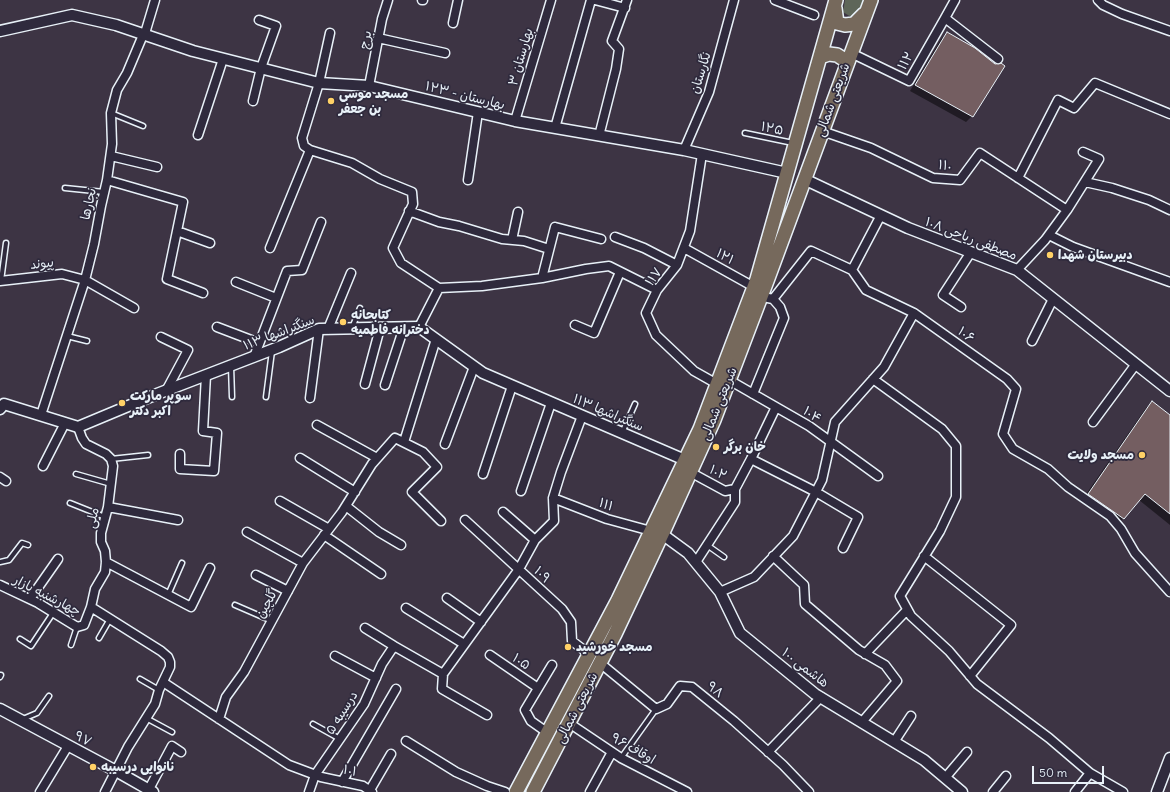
<!DOCTYPE html>
<html>
<head>
<meta charset="utf-8">
<style>
	body { margin:0 }
	#map { position:relative; width:1170px; height:792px; overflow:hidden; background:#3d3444; font-family:Delius,sans-serif }
	canvas { display:block }
	.scale { position:absolute; left:1032px; top:766px; width:72px; height:18px; box-sizing:border-box; border:2px solid #e8f1f8; border-top:0; padding-left:5px; font-size:12px; line-height:14px; white-space:nowrap; color:#e8f1f8; -webkit-text-stroke:3px #2f2a3d; paint-order:stroke }
</style>
</head>
<body>
<div id="map">
<canvas width="1170" height="792"></canvas>
<div class="scale">50 m</div>
</div>
<script>
const ctx = document.querySelector('canvas').getContext('2d');
ctx.lineJoin = 'round';
function fill(path, color) { ctx.fillStyle = color; ctx.fill(path, 'evenodd'); }
const poly = rows => new Path2D(rows.map(r => 'M' + r).join(''));
function stroke(path, color, width, dash) { ctx.strokeStyle = color; ctx.lineWidth = width; ctx.lineCap = dash ? 'butt' : 'round'; ctx.setLineDash(dash || []); ctx.stroke(path); }
function drawText(font, color, halo, rows, align = 'center') {
  ctx.font = font + ' Delius,"Playpen Sans Arabic",sans-serif'; ctx.lineWidth = 3.5; ctx.setLineDash([]); ctx.textBaseline = 'middle'; ctx.strokeStyle = halo; ctx.fillStyle = color; for (const [text, x, y, turn = 0] of rows) {
    ctx.save(); ctx.translate(x, y); ctx.rotate((+turn || 0) * Math.PI / 180); ctx.textAlign = isNaN(turn) ? turn : align; if (halo) ctx.strokeText(text, 0, 0); ctx.fillText(text, 0, 0); ctx.restore();
  }
}
fill(poly([
	[845,0,865,0,863,6,858,12,851,17,843,12]
]), '#5e6659');
fill(poly([
	[947,33,995,65,1003,66,972,116,966,122,910,91,941,39],
	[1152,403,1170,417,1170,525,1139,500,1118,524,1082,500,1146,408]
]), '#0007');
const building = poly([
	[947,32,975,48,995,64,1001,63,1005,66,973,117,915,85,947,32],
	[1152,401,1170,415,1170,514,1145,494,1124,519,1088,494,1152,401]
]);
fill(building, '#745e61');
stroke(building, '#e8f1f8', 1);
const service = poly([
	[111,113,143,126],
	[745,133,793,143],
	[65,188,104,192],
	[1,281,6,243],
	[352,328,360,308],
	[67,336,87,341],
	[231,366,232,397],
	[266,397,272,351],
	[622,433,635,404],
	[111,459,148,455],
	[76,474,111,484],
	[70,503,105,517],
	[707,545,724,557],
	[0,562,9,560,22,543,28,545],
	[168,595,182,563],
	[235,605,272,621],
	[99,638,110,619],
	[20,639,31,646,53,613],
	[71,645,77,627],
	[0,675,1,675,0,677],
	[140,679,159,690],
	[146,718,172,732],
	[23,719,37,713,49,696],
	[313,724,340,739],
	[621,758,656,709]
]);
const minor = poly([
	[422,0,423,0],
	[595,0,625,8],
	[775,0,814,15],
	[955,0,945,18,998,59],
	[1098,0,1103,5,1122,14,1170,31],
	[453,23,458,0],
	[330,33,319,83,302,138,304,146,310,150,352,163,380,179,412,192,413,204,393,248,401,263,439,288,482,286,542,278,586,269,609,266,657,290],
	[378,38,445,53],
	[851,53,909,81,945,18],
	[369,86,382,19,388,0],
	[253,101,261,68,276,26,259,20],
	[515,121,551,0],
	[555,128,591,0],
	[822,131,871,148,933,178,960,180,980,153,1067,210],
	[198,135,223,59],
	[599,136,616,69,619,49,612,41,627,0],
	[684,150,709,92,734,0],
	[702,154,690,231,677,265,657,290,646,313,656,335,694,371,717,384],
	[111,156,157,167],
	[1018,178,1058,100,1074,108,1095,83,1170,114],
	[107,180,183,202,167,279,203,293],
	[468,180,478,112],
	[1085,182,1112,188,1149,200,1170,210],
	[409,211,439,222,459,226,502,239,524,241,549,249],
	[177,231,210,243],
	[1049,235,1073,247,1170,282],
	[615,237,644,248,677,265],
	[512,240,518,212],
	[270,248,310,150],
	[684,248,754,287],
	[852,270,881,215],
	[1017,270,1045,240,1067,210,1099,159,1083,152],
	[542,278,555,227,601,239],
	[0,281,62,274,85,280,134,308],
	[236,282,276,298],
	[773,299,811,251,852,270,866,290,914,313,1007,379,1016,389,1003,434,1013,449,1048,469,1068,487,1110,516,1121,529,1135,553,1170,592],
	[961,307,943,295,971,252],
	[575,325,594,333,620,272],
	[217,327,259,343],
	[419,327,439,288],
	[328,329,351,273],
	[161,337,188,350,166,391],
	[1032,341,1053,299],
	[254,357,287,271,302,270,321,222],
	[873,379,942,429,956,446,956,497,940,531,900,596,911,616,949,651,977,684,1049,738,1090,773,1123,792],
	[729,380,809,426,878,476],
	[365,384,380,328],
	[385,385,404,327],
	[753,394,784,318,780,307,773,299,768,298],
	[310,398,319,329],
	[41,415,85,280,94,244,101,206,107,180,112,144,111,113,117,90,127,73,143,35,146,30,155,0],
	[1093,422,1136,364],
	[317,425,377,458],
	[404,442,436,339],
	[445,444,474,367],
	[180,454,180,469,214,471,217,433,203,431,206,375],
	[300,458,355,492],
	[751,459,816,492,858,517,843,548],
	[43,466,65,423],
	[690,472,725,491,735,489],
	[483,474,512,386],
	[0,477,6,481],
	[521,491,551,403],
	[553,498,607,519,651,531],
	[280,501,329,529],
	[346,506,379,532,401,545],
	[108,507,178,520],
	[503,512,535,540],
	[465,520,562,609,571,622,572,641,589,654],
	[247,532,303,563],
	[324,535,381,574],
	[773,556,804,585,805,604,859,650,885,665,897,681,862,722],
	[924,556,1011,625,970,676],
	[106,562,191,607,210,568],
	[696,562,735,502,735,489,751,459,776,407],
	[256,575,288,591],
	[0,585,38,603,77,627,84,625,91,607,95,589,105,572,106,562,105,551,101,542,101,533,108,507,113,466,111,459,106,454,86,444,82,438,78,427],
	[720,592,754,577,793,536,822,480,835,422,884,367,914,313],
	[447,598,481,622],
	[30,599,58,559],
	[91,607,161,651,168,657,170,662,170,667,159,690,155,704,128,747,105,792],
	[406,608,464,644],
	[365,628,394,646,443,674],
	[865,654,907,610],
	[490,655,538,688],
	[335,656,376,678],
	[600,663,656,709,667,704,680,686,692,687,734,721,783,765,809,792],
	[163,682,289,765,321,777,363,786,372,792],
	[487,715,442,689,443,674,519,569,535,540,554,521,553,498,561,472,582,416],
	[219,719,226,697,244,672,303,563,342,512,372,464,395,438,423,452,437,467,412,492,441,521],
	[569,723,621,758,687,792],
	[548,733,531,721,525,710,552,665],
	[406,741,456,772,487,786,505,792],
	[894,742,911,716],
	[768,752,821,697],
	[945,778,967,752],
	[342,782,396,689],
	[149,789,172,746,181,752],
	[370,790,391,754],
	[40,792,68,746],
	[309,792,315,775,364,704,382,664,394,646],
	[590,792,612,752],
	[993,792,1006,776],
	[1075,792,1090,773]
]);
const tertiary = poly([
	[0,31,72,15,116,25,193,51,319,83,369,86,515,121,684,150,787,173],
	[804,179,908,228,1017,270,1170,391],
	[0,409,4,404,78,427,157,394,279,347,319,329,419,327,483,373,685,460],
	[662,534,688,553,720,592,740,633,815,694,924,760,962,792],
	[0,709,116,771,153,792],
	[1157,792,1170,758]
]);
const primary = poly([
	[835,8,837,23,845,25,854,24,864,14],
	[820,57,829,54,837,55,848,62],
	[516,792,618,600,700,429,757,279,836,0],
	[533,792,615,634,665,528,714,420,767,281,871,0]
]);
stroke(service, '#e8f1f8', 7);
stroke(minor, '#e8f1f8', 11);
stroke(tertiary, '#e8f1f8', 13);
stroke(primary, '#e8f1f8', 16);
stroke(service, '#2f2a3d', 4);
stroke(minor, '#2f2a3d', 8);
stroke(tertiary, '#2f2a3d', 10);
stroke(primary, '#76695c', 13);
for (const [x, y, r, color] of [
	[331,101,4,"#ffd166"],
	[1050,255,4,"#ffd166"],
	[343,322,4,"#ffd166"],
	[122,403,4,"#ffd166"],
	[716,447,4,"#ffd166"],
	[1142,455,4,"#ffd166"],
	[568,647,4,"#ffd166"],
	[93,767,4,"#ffd166"]
]) { const dot = new Path2D(); dot.arc(x, y, r, 0, 2 * Math.PI); ctx.fillStyle = color; ctx.fill(dot); stroke(dot, '#2f2a3d', 1.5); }
drawText('13px', '#e8f1f8', '#2f2a3d', [
	["برج",366,40,-79],
	["بهارستان ۳",521,57,-74],
	["۱۱۲",906,61,-61],
	["نگارستان",701,73,-73],
	["بهارستان - ۱۲۳",465,96,14],
	["شریعتی شمالی",833,100,-70],
	["۱۲۵",772,129,12],
	["۱۱۰",945,166,8],
	["نجارها",89,204,-78],
	["مصطفی ریاحی ۱۰۸",971,239,21],
	["۱۲۱",725,257,29],
	["پیوند",42,264,-6],
	["۱۱۷",654,277,-54],
	["سنگتراشها ۱۱۳",279,333,-21],
	["۱۰۶",966,335,36],
	["شریعتی شمالی",719,404,-68],
	["سنگتراشها ۱۱۳",608,413,23],
	["۱۰۴",812,415,33],
	["۱۰۲",718,473,27],
	["۱۱۱",606,505,20],
	["ملی",93,518,-78],
	["۱۰۹",542,575,43],
	["چهارشنبه بازار",47,596,27],
	["گلچین",267,604,-62],
	["۱۰۵",521,662,34],
	["هاشمی ۱۰۰",805,668,38],
	["۹۸",715,690,39],
	["شریعتی شمالی",577,708,-63],
	["درسیبه ۵",342,713,-58],
	["۹۷",83,739,27],
	["اوقاف ۹۶",633,749,30],
	["۱۰۱",350,771,12]
]);
drawText('bold 13px', '#e8f1f8', '#2f2a3d', [
	["مسجد موسی",339,94],
	["بن جعفر",339,109],
	["دبیرستان شهدا",1058,255],
	["کتابحانه",351,315],
	["دخترانه فاطمیه",351,330],
	["سوپر مارکت",130,396],
	["اکبر دکتر",130,411],
	["خان برگر",724,447],
	["مسجد ولایت",1134,455,"right"],
	["مسجد خورشید",576,647],
	["نانوایی درسیبه",101,767]
], 'left');
</script>
</body>
</html>
